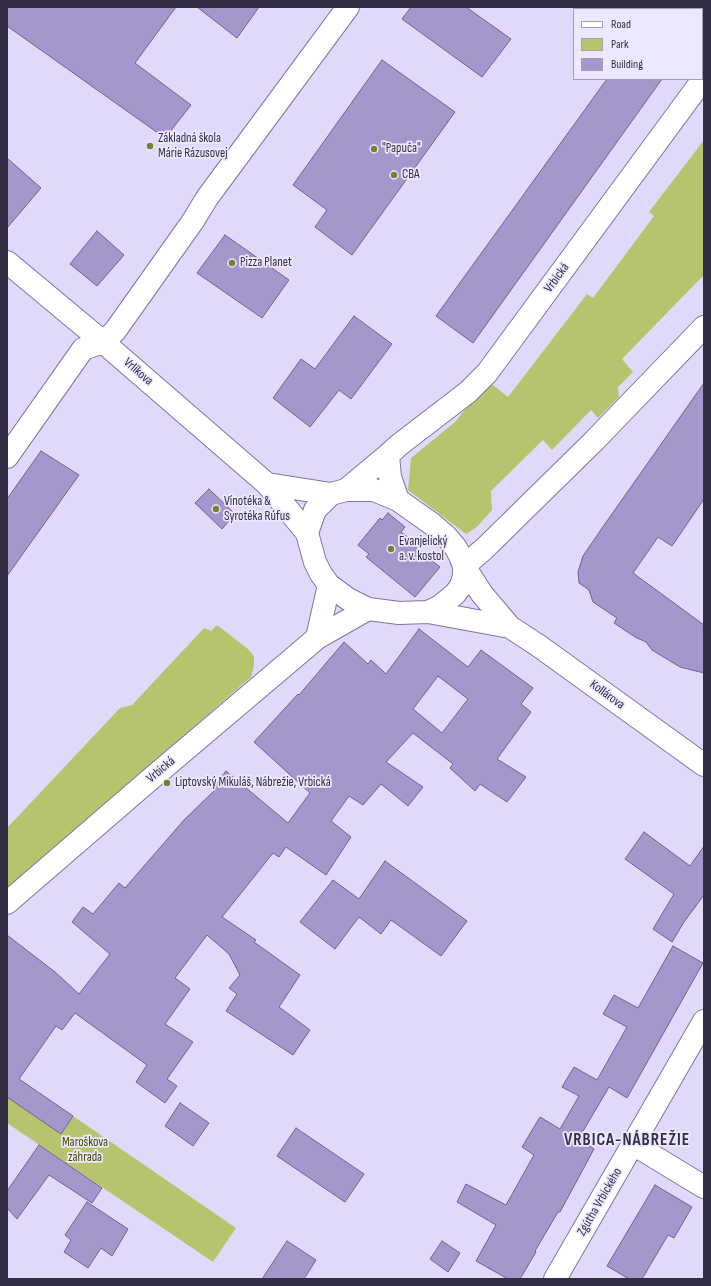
<!DOCTYPE html>
<html>
<head>
<meta charset="utf-8">
<style>
	body { margin:0 }
	#map { position:relative; width:711px; height:1286px; overflow:hidden; background:#e1d9fa; font-family:"Sofia Sans Condensed",sans-serif }
	canvas { display:block }
	.frame { position:absolute; inset:0; border:8px solid #342e44; pointer-events:none }
	.legend { position:absolute; left:573px; top:8px; width:130px; height:72px; box-sizing:border-box; background:#ede8fe; border:1px solid #a39eb4; margin:0; padding:5px 7px; list-style:none; font-size:12px; color:#342e44 }
	.legend li { display:flex; align-items:center; gap:8px; height:20px }
	.legend b { width:20px; border:1px solid #a39eb4 }
</style>
</head>
<body>
<div id="map">
<canvas width="711" height="1286"></canvas>
<div class="frame"></div>
<ul class="legend">
<li><b style="height:5px;background:#fff"></b>Road</li>
<li><b style="height:11px;background:#b6c56d"></b>Park</li>
<li><b style="height:11px;background:#a597cb"></b>Building</li>
</ul>
</div>
<script>
const ctx = document.querySelector('canvas').getContext('2d');
ctx.lineJoin = 'round';
function fill(path, color) { ctx.fillStyle = color; ctx.fill(path, 'evenodd'); }
const poly = rows => new Path2D(rows.map(r => 'M' + r).join(''));
function stroke(path, color, width, dash) { ctx.strokeStyle = color; ctx.lineWidth = width; ctx.lineCap = dash ? 'butt' : 'round'; ctx.setLineDash(dash || []); ctx.stroke(path); }
function drawText(font, color, halo, rows, align = 'center') {
  ctx.font = font + ' "Sofia Sans Condensed",sans-serif'; ctx.lineWidth = 3.5; ctx.setLineDash([]); ctx.textBaseline = 'middle'; ctx.strokeStyle = halo; ctx.fillStyle = color; for (const [text, x, y, turn = 0] of rows) {
    ctx.save(); ctx.translate(x, y); ctx.rotate((+turn || 0) * Math.PI / 180); ctx.textAlign = isNaN(turn) ? turn : align; if (halo) ctx.strokeText(text, 0, 0); ctx.fillText(text, 0, 0); ctx.restore();
  }
}
fill(poly([
	[704,140,704,275,622,359,633,372,618,387,619,397,598,418,591,410,552,450,543,440,491,491,492,510,477,527,466,534,408,490,411,458,455,422,488,381,508,397,587,294,593,298,654,216,649,212],
	[217,625,248,649,254,656,254,666,251,677,43,858,7,891,7,828,120,708,132,705,204,628,211,631],
	[7,1096,61,1134,73,1116,236,1228,213,1262,7,1123]
]), '#b6c56d');
const building = poly([
	[7,7,176,7,135,63,191,105,165,138,7,26,7,7],
	[197,7,259,7,237,38,197,7],
	[411,7,466,7,511,39,482,77,402,19,411,7],
	[382,60,455,112,352,255,315,227,327,210,293,185,382,60],
	[607,79,662,79,473,343,436,316,607,79],
	[7,158,41,188,7,228,7,158],
	[97,231,124,255,97,286,70,264,97,231],
	[225,235,289,280,262,318,197,273,225,235],
	[354,316,392,344,351,399,339,390,310,427,273,398,301,359,315,369,354,316],
	[704,383,704,499,672,546,658,537,633,573,704,625,704,673,680,667,652,650,646,642,635,637,614,623,617,618,593,602,589,590,579,583,578,572,583,556,600,531,704,383],
	[41,451,79,475,7,576,7,499,41,451],
	[209,489,235,514,222,529,195,503,209,489],
	[388,513,405,527,401,532,415,543,413,545,440,567,415,597,366,557,369,554,358,545,380,518,382,520,388,513],
	[419,629,468,667,481,650,533,688,521,704,531,712,497,759,526,777,507,802,480,784,475,791,450,768,453,764,413,733,386,762,423,787,408,806,381,784,363,805,349,796,331,821,351,837,326,875,286,847,279,857,273,853,222,917,256,940,254,942,300,975,279,1007,310,1030,293,1055,226,1011,237,994,229,988,240,975,229,954,207,935,175,978,190,989,165,1024,193,1042,167,1079,177,1086,165,1103,136,1082,147,1065,75,1013,62,1030,56,1026,19,1079,73,1116,61,1134,7,1097,7,935,55,972,79,994,110,954,72,922,83,907,93,914,119,883,125,888,184,820,216,789,214,787,226,771,288,823,310,793,254,742,298,694,299,695,344,642,368,664,371,660,386,674,419,629],
	[438,676,468,699,442,733,413,709,438,676],
	[644,832,690,866,704,846,704,895,684,922,672,942,653,929,674,894,625,859,644,832],
	[385,861,467,921,441,956,391,920,381,934,359,917,335,949,300,922,333,880,359,899,385,861],
	[673,946,703,963,627,1098,609,1087,579,1138,594,1149,560,1212,558,1212,535,1251,536,1252,520,1279,508,1279,476,1261,496,1225,457,1202,466,1184,506,1205,534,1155,522,1147,540,1117,560,1129,579,1096,562,1087,574,1067,597,1080,627,1027,603,1014,614,995,638,1008,673,946],
	[180,1103,209,1123,193,1146,165,1126,180,1103],
	[296,1128,364,1174,345,1202,277,1156,296,1128],
	[39,1145,102,1188,92,1203,49,1175,17,1219,7,1208,7,1191,39,1145],
	[655,1185,692,1207,674,1238,668,1235,642,1279,629,1279,607,1266,655,1185],
	[87,1202,128,1229,112,1256,101,1248,88,1268,64,1252,71,1240,65,1235,87,1202],
	[287,1241,316,1260,304,1279,262,1279,287,1241],
	[442,1241,460,1253,448,1272,430,1259,442,1241]
]);
fill(building, '#a597cb');
stroke(building, '#6f6192', 1);
const minor = poly([
	[7,262,103,342,267,484,307,533],
	[388,455,399,445,468,392,487,373,704,78],
	[7,457,83,349,103,342,115,331,193,221,207,198,348,7],
	[267,484,331,494],
	[346,490,374,490,398,500,432,524,446,536,456,548,460,556,464,566,464,576,461,586,455,594,439,607,428,612,399,613,368,609,348,599,329,585,321,574,315,562,307,533,315,510,331,494,346,490],
	[346,490,388,455,390,477,398,500],
	[464,566,484,549,594,441,704,327],
	[464,566,482,594,510,627,539,646,704,765],
	[428,612,510,627],
	[317,638,329,585],
	[7,903,146,783,317,638,368,609],
	[633,1144,704,1187],
	[555,1279,704,1021]
]);
stroke(minor, '#8173a5', 24);
stroke(minor, '#fff', 22);
for (const [x, y, r, color] of [
	[150,146,4,"#768230"],
	[374,149,4,"#768230"],
	[394,175,4,"#768230"],
	[232,263,4,"#768230"],
	[216,509,4,"#768230"],
	[391,549,4,"#768230"],
	[167,783,4,"#768230"]
]) { const dot = new Path2D(); dot.arc(x, y, r, 0, 2 * Math.PI); ctx.fillStyle = color; ctx.fill(dot); stroke(dot, '#ede8fe', 1.5); }
drawText('13px', '#342e44', '#ede8fe', [
	["Základná škola",158,139],
	["Márie Rázusovej",158,154],
	["\"Papuča\"",382,149],
	["CBA",402,175],
	["Pizza Planet",240,263],
	["Vínotéka &",224,502],
	["Syrotéka Rúfus",224,517],
	["Evanjelický",399,542],
	["a. v. kostol",399,557],
	["Liptovský Mikuláš, Nábrežie, Vrbická",175,783]
], 'left');
drawText('13px', '#342e44', '#ede8fe', [
	["Vrbická",557,278,-54],
	["Vrlíkova",138,372,41],
	["Kollárova",607,695,36],
	["Vrbická",161,770,-40],
	["Zgútha Vrbického",600,1202,-60]
]);
drawText('13px', '#424a03', '#ede8fe', [
	["Maroškova",85,1143],
	["záhrada",85,1158]
]);
ctx.letterSpacing = '1px';
drawText('bold 17px', '#342e44', '#ede8fe', [
	["VRBICA-NÁBREŽIE",627,1141]
]);
ctx.letterSpacing = '0px';
</script>
</body>
</html>
